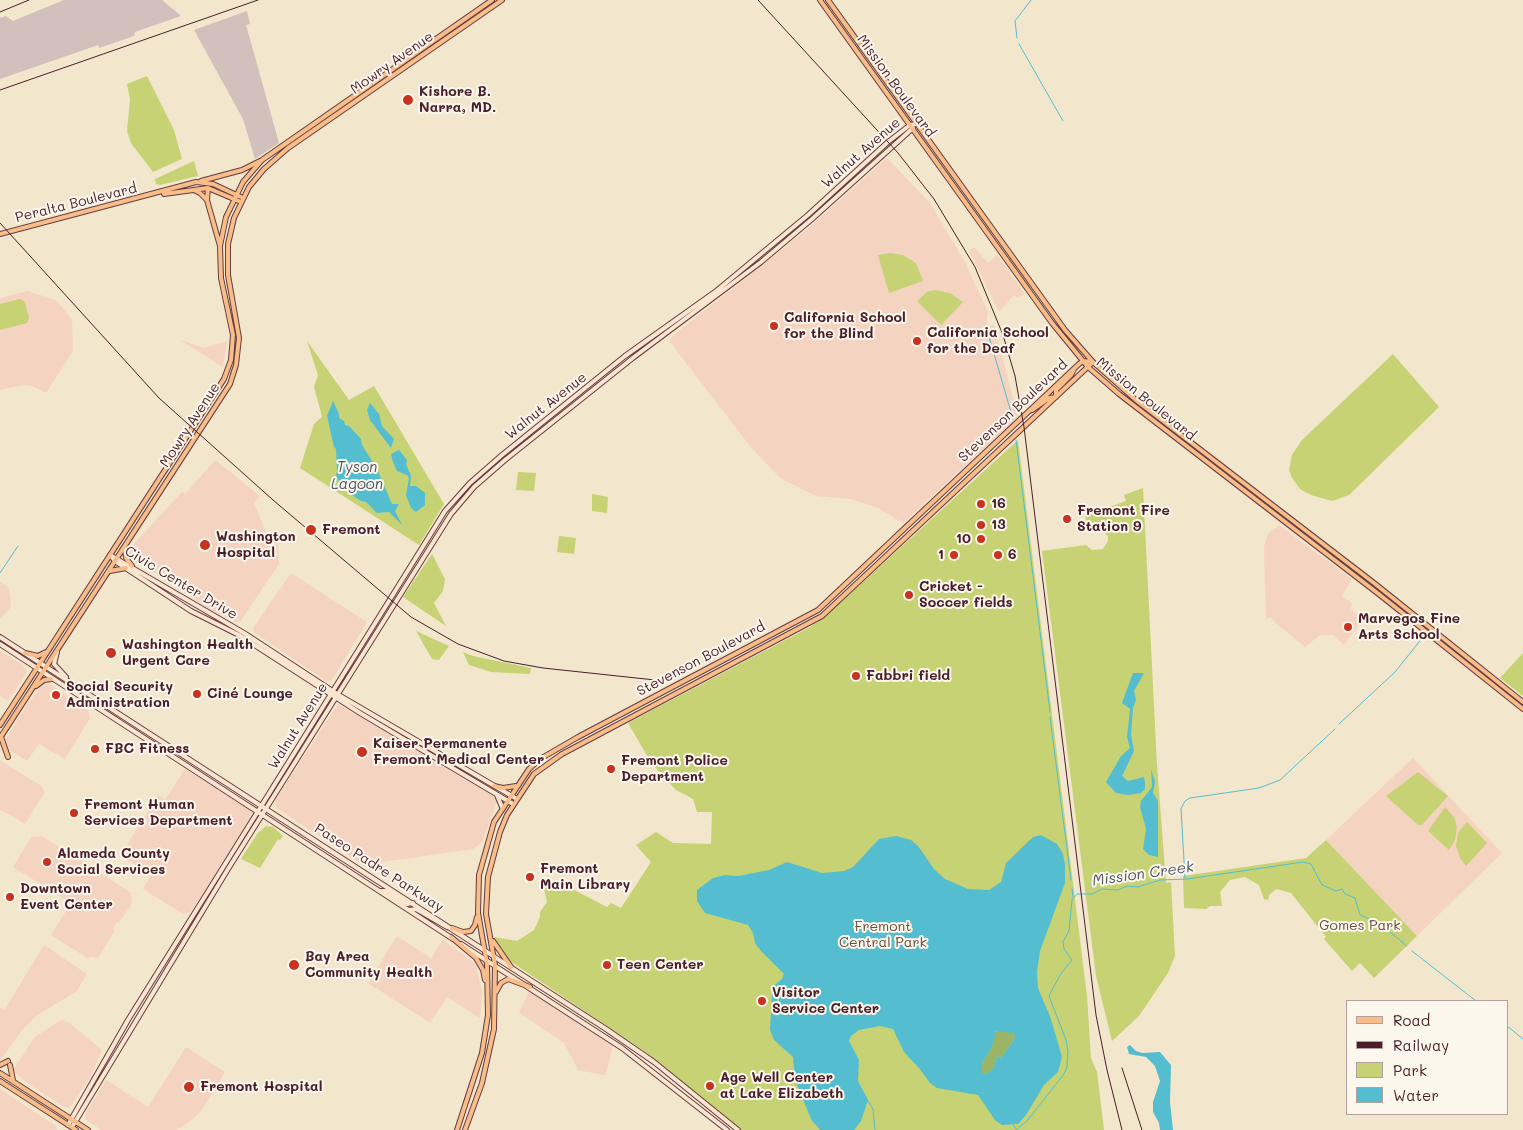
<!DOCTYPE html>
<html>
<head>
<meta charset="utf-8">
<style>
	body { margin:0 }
	#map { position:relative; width:1523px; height:1130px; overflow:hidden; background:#f2e6cd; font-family:Mali,sans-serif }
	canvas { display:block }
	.legend { position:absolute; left:1346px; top:1000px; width:162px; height:115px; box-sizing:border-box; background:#fbf7ec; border:1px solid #b4a19f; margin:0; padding:6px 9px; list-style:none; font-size:15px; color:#4a1f2b }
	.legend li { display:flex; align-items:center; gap:10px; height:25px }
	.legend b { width:25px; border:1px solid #b4a19f }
</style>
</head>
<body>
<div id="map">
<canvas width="1523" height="1130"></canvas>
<ul class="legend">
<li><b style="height:6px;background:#f8bd88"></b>Road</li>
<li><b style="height:6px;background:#4a1f2b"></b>Railway</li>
<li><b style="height:14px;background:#c6d273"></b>Park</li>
<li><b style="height:14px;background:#54bed0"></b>Water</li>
</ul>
</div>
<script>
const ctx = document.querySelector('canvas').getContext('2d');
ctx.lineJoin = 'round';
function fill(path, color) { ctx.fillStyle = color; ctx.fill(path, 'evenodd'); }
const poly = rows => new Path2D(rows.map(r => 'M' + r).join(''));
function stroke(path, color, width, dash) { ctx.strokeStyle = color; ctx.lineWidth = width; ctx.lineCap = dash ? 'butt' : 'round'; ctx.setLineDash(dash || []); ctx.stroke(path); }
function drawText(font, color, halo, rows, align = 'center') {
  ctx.font = font + ' Mali,sans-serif'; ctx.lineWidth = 4; ctx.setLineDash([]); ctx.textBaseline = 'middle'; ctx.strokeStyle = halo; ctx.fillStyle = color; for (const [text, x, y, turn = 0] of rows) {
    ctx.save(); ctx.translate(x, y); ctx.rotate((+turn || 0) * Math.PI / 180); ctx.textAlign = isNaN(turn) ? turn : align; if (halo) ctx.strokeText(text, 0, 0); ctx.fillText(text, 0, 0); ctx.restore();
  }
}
fill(poly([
	[887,158,930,203,965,262,988,312,986,327,994,325,1018,417,903,523,878,508,851,499,816,496,780,478,750,446,669,341,675,334,804,232],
	[974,247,988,263,997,255,1025,294,1018,298,1014,295,999,312,969,251],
	[27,291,56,300,72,319,73,351,46,393,32,386,23,385,0,390,0,298],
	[180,340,204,348,227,341,223,367],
	[215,460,260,496,254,503,267,534,278,541,279,564,240,622,236,622,216,613,128,555,129,549,182,492,185,494],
	[1279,525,1352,579,1342,596,1353,604,1350,608,1363,619,1344,645,1334,635,1320,635,1305,647,1272,620,1272,617,1266,619,1264,547,1268,534],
	[291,573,367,622,331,681,326,681,254,632,253,628],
	[0,582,9,588,11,607,0,619],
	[0,651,23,665,27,672,8,701,0,696],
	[44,683,48,683,88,710,90,718,65,759,39,744,27,761,8,749,5,740,28,703],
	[338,704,498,799,482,842,473,849,376,863,372,871,278,809,275,805,276,799],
	[1413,758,1502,853,1417,936,1326,840],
	[0,760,41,786,44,790,44,794,25,824,1,810,0,811],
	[185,769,252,810,254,814,203,894,190,912,183,914,143,889,151,875,120,856,158,795,165,800],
	[40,835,70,854,69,856,73,859,75,857,91,867,90,869,98,875,100,873,131,893,132,903,119,923,117,922,113,929,115,930,98,958,90,957,89,959,51,935,71,903,13,867,32,836,39,837],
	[397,936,431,958,443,940,475,963,482,992,480,1018,447,997,430,1023,368,983],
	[44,945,87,974,77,991,36,1016,22,1030,0,1061,0,1008,5,1009],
	[529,991,613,1045,606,1074,604,1075,578,1070,564,1043,519,1013],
	[61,1020,68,1022,102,1050,90,1078,69,1108,64,1107,27,1083,13,1070,35,1037],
	[186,1047,225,1072,202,1110,193,1119,176,1130,101,1130,85,1119,86,1113,106,1080,148,1107],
	[0,1089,56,1126,57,1130,0,1130]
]), '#f5d3c1');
fill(poly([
	[64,0,162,0,181,16,135,32,134,36,99,48,98,45,0,79,0,18,6,16,13,21],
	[247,11,250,24,246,25,279,143,255,159,243,119,194,30]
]), '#d1c0bc');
fill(poly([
	[147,76,174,130,182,159,153,172,131,143,127,131,130,99,127,84],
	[194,161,198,176,160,185,156,184,155,179],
	[891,253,903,255,916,263,923,281,889,293,878,255],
	[935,290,950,293,963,302,941,325,917,301,927,292],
	[20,299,25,302,29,318,27,323,0,330,0,304],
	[307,341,349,400,374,386,444,504,419,545,300,468,314,424,322,417,314,387,318,375],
	[1393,354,1439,407,1349,495,1332,501,1311,495,1300,489,1292,478,1289,470,1292,455,1302,440],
	[1018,440,1087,996,1091,1058,1097,1072,1104,1130,741,1130,647,1053,507,959,494,937,517,941,534,930,540,917,540,912,547,902,544,888,555,882,563,884,607,907,611,903,621,908,651,862,636,845,656,832,673,843,711,844,712,812,697,812,693,799,676,790,652,764,628,723,810,627,827,615],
	[518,472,536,473,534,491,516,490],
	[1143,488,1157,765,1166,883,1171,882,1175,956,1168,973,1139,1016,1112,1041,1096,976,1042,551,1086,545,1092,550,1103,549,1108,541,1108,536,1102,530,1092,531,1088,528,1085,516,1126,501,1124,495],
	[592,494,608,497,607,513,592,511],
	[559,536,576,538,574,554,557,552],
	[432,554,445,579,443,591,434,603,446,626,403,597],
	[416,631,449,646,439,660,432,659],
	[463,652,473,656,531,668,530,674,491,672,469,665],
	[1523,653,1523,696,1500,678],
	[1418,772,1448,796,1422,825,1418,825,1386,796],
	[1445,807,1454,817,1457,827,1455,840,1449,850,1428,831],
	[1467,822,1487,843,1466,866,1460,858,1456,846,1458,833],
	[266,826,273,827,283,836,280,840,278,839,260,868,241,859,257,834],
	[1326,840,1417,936,1374,978,1360,963,1352,971,1324,939,1326,937,1291,893,1276,889,1269,895,1268,900,1264,899,1259,885,1245,877,1230,880,1220,892,1222,906,1210,906,1206,909,1184,908,1183,876,1306,858]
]), '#c6d273');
fill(poly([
	[1003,1030,1012,1033,1015,1035,1014,1040,1001,1058,997,1056,994,1067,987,1074,982,1075,982,1064,992,1047,995,1033,998,1030]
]), '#9cb465');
fill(poly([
	[333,401,339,414,339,418,344,421,345,425,349,426,361,439,362,445,377,469,392,504,399,504,395,511,402,525,389,512,377,513,366,502,361,501,340,487,336,474,337,472,336,449,334,447,327,416],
	[370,403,379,414,382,426,394,439,391,448,370,420,367,410],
	[399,450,407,460,406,464,411,476,410,486,416,486,425,493,425,505,416,512,411,508,406,495,409,478,407,475,397,471,393,462,391,454],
	[1133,673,1144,673,1134,691,1136,700,1133,708,1131,734,1134,751,1122,776,1128,781,1144,777,1145,782,1145,789,1141,793,1128,795,1116,793,1106,782,1121,756,1130,748,1127,737,1130,709,1122,703],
	[1151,769,1155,782,1153,793,1158,801,1158,857,1149,855,1143,849,1146,829,1140,807,1141,801,1152,787],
	[1041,835,1057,844,1063,854,1065,864,1065,883,1040,951,1037,972,1038,988,1051,1019,1062,1057,1058,1072,1044,1085,1026,1115,1018,1124,1002,1125,995,1120,978,1095,937,1088,930,1083,919,1068,904,1052,893,1029,880,1026,859,1030,851,1036,849,1041,859,1060,858,1081,868,1100,861,1121,854,1130,820,1130,811,1119,795,1080,793,1057,774,1040,770,1030,772,993,777,994,778,1020,779,993,772,992,771,988,782,979,784,974,761,951,755,943,753,933,748,925,705,913,697,901,697,890,713,878,725,875,738,876,769,870,787,862,822,873,844,871,853,867,879,839,896,836,911,840,918,846,934,869,945,879,968,889,989,890,1001,882,1006,863,1033,837],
	[996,1031,1012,1033,1015,1035,1014,1040,1001,1058,997,1056,994,1067,987,1074,982,1074,982,1064,992,1047],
	[1130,1045,1136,1051,1142,1053,1160,1052,1171,1065,1170,1102,1173,1130,1160,1130,1159,1123,1153,1112,1153,1102,1160,1081,1155,1066,1146,1057,1129,1054,1127,1047]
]), '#54bed0');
stroke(poly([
	[1017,38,1015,21,1031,0],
	[1019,44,1063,121],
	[988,333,1013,419],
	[1016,440,1050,712],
	[0,573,18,546],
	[1050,717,1071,880],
	[1339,724,1395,672,1423,637],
	[1185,878,1181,809,1185,801,1190,798,1259,788,1280,780,1335,729],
	[1072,888,1073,897],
	[1412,951,1476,1001],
	[1507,1026,1523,1039],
	[868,1101,873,1109,875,1130],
	[1013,1124,1016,1129],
	[1016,1130,1027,1121,1064,1074,1067,1067,1068,1051,1066,1040,1049,996,1060,975,1072,960,1064,949,1063,942,1069,931,1072,900,1077,894,1092,894,1102,889,1118,890,1127,886,1138,887,1160,880,1187,879,1303,862,1311,864,1322,885,1336,891,1342,889,1345,894,1355,898,1360,915,1380,924,1407,946]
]), '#54bed0', 1);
const secondary = poly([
	[110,555,115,561,191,611,239,635,360,713,513,804],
	[110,555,244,633,337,694,517,799],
	[0,637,606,1029,654,1062,738,1130],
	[0,644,453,939],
	[57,652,54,664,66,677],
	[497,795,502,807],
	[380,891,386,891,407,904,413,903],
	[409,910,416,909,447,927],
	[461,944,622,1048,727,1130],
	[68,1125,128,1020,445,511,470,483,502,455,625,356,715,292,808,215,888,142,910,125,916,124],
	[72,1127,228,869,451,514,474,487,505,460,634,357,761,262,812,219,913,128]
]);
const primary = poly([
	[820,0,1052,323,1088,367,1119,394,1380,595,1523,709],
	[828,0,1065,330,1093,362,1137,401,1374,583,1523,702],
	[201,181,242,170,260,161],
	[208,188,207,200,220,246],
	[194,190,200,193,207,200],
	[164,194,208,188,241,202],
	[0,234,196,182,213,184,243,198],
	[1056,397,1056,390,1071,375,1074,369],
	[1032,410,1049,398,1056,397],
	[125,550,126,558,132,566],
	[110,571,126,568],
	[25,653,38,656,46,652],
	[36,686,44,680,51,679],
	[0,725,224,379,231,360,233,335,221,278,220,246,226,217,243,182,262,160,492,0],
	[1,737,8,757],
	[0,738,230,384,236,365,239,338,228,275,228,244,234,218,249,187,264,169,288,148,502,0],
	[494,786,503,788,516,786],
	[452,928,463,932,471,931,475,925,477,917],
	[451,937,476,958,483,970,485,980],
	[493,941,511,967],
	[496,992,501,983,508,979,530,987],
	[0,1065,8,1061],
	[10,1065,13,1080],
	[0,1073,88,1130],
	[0,1081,76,1130],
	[457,1130,482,1053,488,1015,487,964,478,913,479,875,494,822,529,769,540,759,578,737,818,610,1079,364,1083,361,1093,362],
	[465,1130,482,1083,494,1029,495,965,486,914,488,877,500,832,507,815,534,774,562,754,822,616,1093,362]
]);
stroke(secondary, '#633d43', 6);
stroke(primary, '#633d43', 6);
stroke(secondary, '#fce5cf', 4);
stroke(primary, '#f8bd88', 4);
stroke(poly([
	[758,0,898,153,934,199,975,267,1003,335,1015,376,1024,427,1096,1015,1107,1070,1122,1130],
	[0,12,29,0],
	[0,90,258,0],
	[0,223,159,398,273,500,411,617,458,644,504,661,543,668,655,680],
	[1122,1068,1142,1130]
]), '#4a1f2b', 1);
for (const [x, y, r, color] of [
	[408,100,6,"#c8321e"],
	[774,326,5,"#c8321e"],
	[917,341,5,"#c8321e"],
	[981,504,5,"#c8321e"],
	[1067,519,5,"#c8321e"],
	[981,525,5,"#c8321e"],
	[311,530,6,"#c8321e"],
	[981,539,5,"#c8321e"],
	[205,545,6,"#c8321e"],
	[954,555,5,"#c8321e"],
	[998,555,5,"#c8321e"],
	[909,595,5,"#c8321e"],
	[1348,627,5,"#c8321e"],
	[111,653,6,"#c8321e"],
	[856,676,5,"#c8321e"],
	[197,694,5,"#c8321e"],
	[56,695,5,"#c8321e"],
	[95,749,5,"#c8321e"],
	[362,752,6,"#c8321e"],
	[611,769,5,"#c8321e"],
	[74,813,5,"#c8321e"],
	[47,862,5,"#c8321e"],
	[530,877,5,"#c8321e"],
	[10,897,5,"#c8321e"],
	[294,965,6,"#c8321e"],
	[607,965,5,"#c8321e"],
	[762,1001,5,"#c8321e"],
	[710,1086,5,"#c8321e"],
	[189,1087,6,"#c8321e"]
]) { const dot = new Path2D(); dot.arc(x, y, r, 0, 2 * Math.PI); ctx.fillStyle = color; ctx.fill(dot); stroke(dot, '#fbf7ec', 2); }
drawText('14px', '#4a1f2b', '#fbf7ec', [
	["Mowry Avenue",392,63,-35],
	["Mission Boulevard",896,86,54],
	["Walnut Avenue",861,153,-41],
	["Peralta Boulevard",76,203,-14],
	["Mission Boulevard",1146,399,39],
	["Walnut Avenue",546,406,-38],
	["Stevenson Boulevard",1013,411,-43],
	["Mowry Avenue",190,425,-57],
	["Civic Center Drive",181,583,31],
	["Stevenson Boulevard",701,659,-28],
	["Walnut Avenue",298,726,-58],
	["Paseo Padre Parkway",379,868,33]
]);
drawText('bold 14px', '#4a1f2b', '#fbf7ec', [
	["Kishore B.",419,92],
	["Narra, MD.",419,108],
	["California School",784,318],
	["for the Blind",784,334],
	["California School",927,333],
	["for the Deaf",927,349],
	["16",991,504],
	["Fremont Fire",1077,511],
	["Station 9",1077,527],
	["13",991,525],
	["Fremont",322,530],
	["Washington",216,537],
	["Hospital",216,553],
	["10",971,539,"right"],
	["1",944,555,"right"],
	["6",1008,555],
	["Cricket -",919,587],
	["Soccer fields",919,603],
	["Marvegos Fine",1358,619],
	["Arts School",1358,635],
	["Washington Health",122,645],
	["Urgent Care",122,661],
	["Fabbri field",866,676],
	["Social Security",66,687],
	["Administration",66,703],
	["Ciné Lounge",207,694],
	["Kaiser Permanente",373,744],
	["Fremont Medical Center",373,760],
	["FBC Fitness",105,749],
	["Fremont Police",621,761],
	["Department",621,777],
	["Fremont Human",84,805],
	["Services Department",84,821],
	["Alameda County",57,854],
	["Social Services",57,870],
	["Fremont",540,869],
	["Main Library",540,885],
	["Downtown",20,889],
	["Event Center",20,905],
	["Bay Area",305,957],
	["Community Health",305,973],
	["Teen Center",617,965],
	["Visitor",772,993],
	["Service Center",772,1009],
	["Age Well Center",720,1078],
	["at Lake Elizabeth",720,1094],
	["Fremont Hospital",200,1087]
], 'left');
drawText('14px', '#694c3d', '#fbf7ec', [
	["Gomes Park",1360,926],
	["Fremont",883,927],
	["Central Park",883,943]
]);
drawText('italic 15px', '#4e5765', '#fbf7ec', [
	["Tyson",357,467],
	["Lagoon",357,484],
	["Mission Creek",1143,874,-8]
]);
</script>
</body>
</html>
